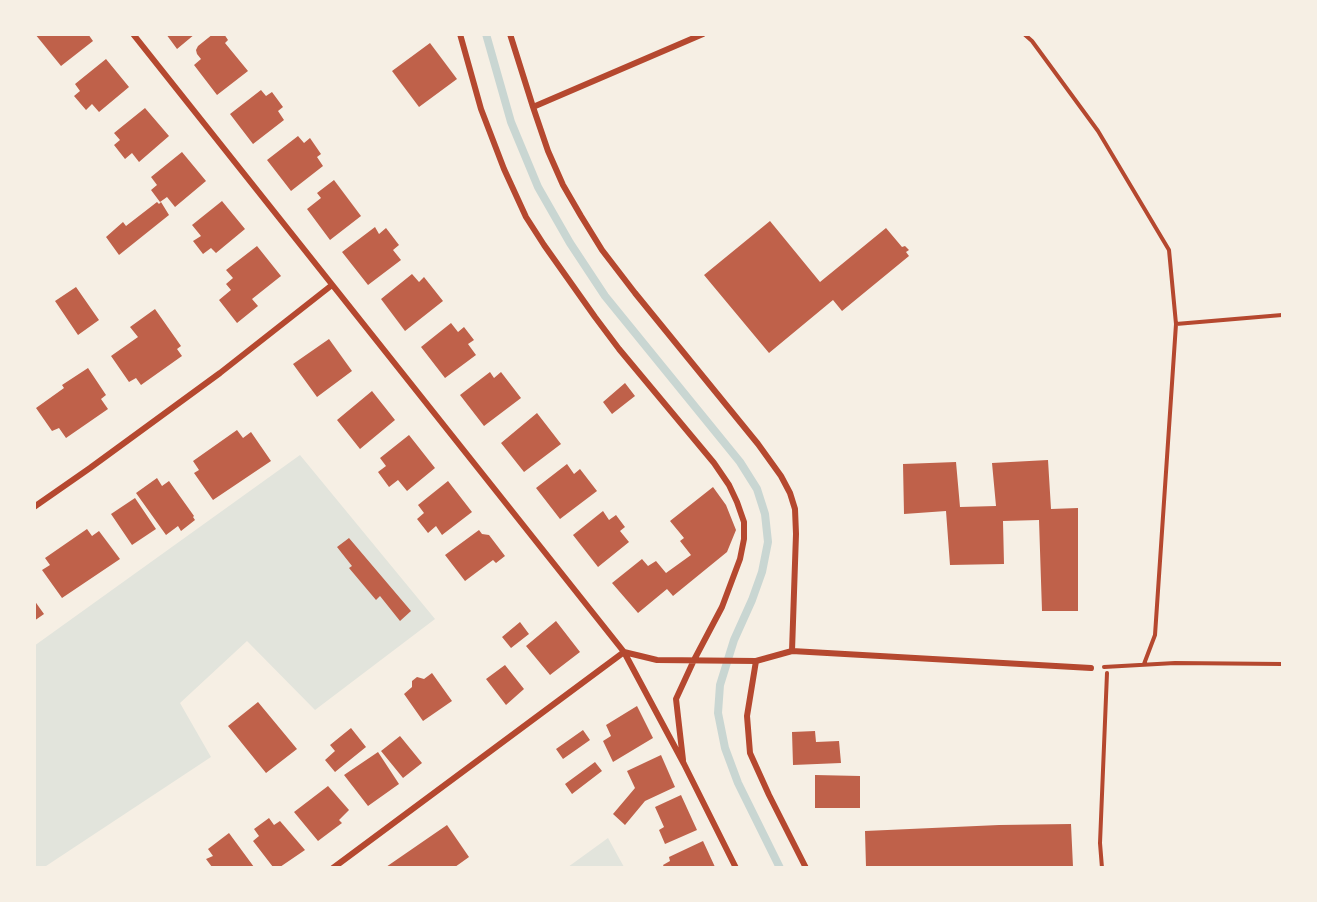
<!DOCTYPE html>
<html>
<head>
<meta charset="utf-8">
<style>
	body { margin:0 }
	#map { position:relative; width:1317px; height:902px; overflow:hidden; background:#f6efe4; font-family:Signika,sans-serif }
	canvas { display:block }
	.frame { position:absolute; inset:0; border:36px solid #f6efe4; pointer-events:none }
</style>
</head>
<body>
<div id="map">
<canvas width="1317" height="902"></canvas>
<div class="frame"></div>
</div>
<script>
const ctx = document.querySelector('canvas').getContext('2d');
ctx.lineJoin = 'round';
function fill(path, color) { ctx.fillStyle = color; ctx.fill(path, 'evenodd'); }
const poly = rows => new Path2D(rows.map(r => 'M' + r).join(''));
function stroke(path, color, width, dash) { ctx.strokeStyle = color; ctx.lineWidth = width; ctx.lineCap = dash ? 'butt' : 'round'; ctx.setLineDash(dash || []); ctx.stroke(path); }
fill(poly([
	[300,455,435,619,315,710,247,641,180,703,211,757,43,868,34,867,34,646],
	[608,838,624,867,568,867]
]), '#e2e4dc');
stroke(poly([
	[486,34,511,122,538,187,570,243,605,296,740,462,757,489,765,514,768,542,762,572,752,600,734,640,720,685,718,713,725,748,738,783,780,868]
]), '#c9d6d2', 8);
fill(poly([
	[35,34,88,34,93,41,61,66],
	[166,34,195,34,177,49],
	[213,34,224,34,228,40,225,43,248,71,217,95,194,65,201,59,197,54,196,50,198,46],
	[430,43,457,79,419,107,392,71],
	[106,59,129,87,99,112,92,104,86,110,74,96,80,91,75,84],
	[261,90,266,96,272,92,283,107,278,111,284,120,253,144,230,114],
	[145,108,169,136,139,162,132,153,125,159,114,145,120,140,114,133],
	[298,136,304,143,310,138,321,154,317,157,323,166,291,191,267,160],
	[182,152,206,181,175,207,167,197,160,202,151,190,157,185,151,177],
	[334,180,361,216,330,240,307,209,321,198,317,193],
	[222,201,245,229,216,253,211,248,203,254,193,241,201,236,192,225],
	[157,202,159,204,161,202,169,215,119,255,106,237,123,222,126,226],
	[770,221,820,282,886,228,902,247,905,246,909,250,906,252,909,256,842,311,833,300,769,353,704,275],
	[375,227,379,234,386,228,399,245,393,250,401,260,368,285,342,252],
	[257,246,281,276,252,299,258,306,237,323,219,300,231,290,226,284,233,278,226,270],
	[412,274,419,282,424,277,443,301,405,331,381,299],
	[76,287,99,320,78,335,55,301],
	[155,309,181,346,177,349,182,356,141,385,136,378,129,382,111,356,138,337,130,327],
	[451,323,458,332,464,327,474,340,468,344,476,355,445,378,421,347],
	[329,339,352,371,317,397,293,364],
	[88,368,106,395,101,399,108,409,66,438,59,428,52,431,36,408,64,388,62,385],
	[490,372,494,378,501,372,521,398,484,426,460,395],
	[625,383,635,396,612,414,603,402],
	[372,391,395,420,360,449,337,420],
	[537,413,561,444,524,472,501,443],
	[237,430,243,438,251,432,271,461,213,500,194,473,199,470,193,461],
	[409,435,435,468,407,491,398,480,389,487,378,472,386,466,380,458],
	[1048,460,1051,509,1078,508,1078,611,1042,611,1039,520,1003,521,1004,564,950,565,946,511,904,514,903,464,956,462,960,507,996,506,992,463],
	[567,464,574,474,580,469,597,491,560,519,536,488],
	[157,478,162,486,169,481,194,516,193,517,195,520,181,531,178,526,166,535,136,493],
	[448,481,472,512,442,535,436,526,428,533,417,519,424,513,418,505],
	[713,487,726,505,736,530,727,552,673,596,667,589,638,613,612,583,642,559,648,566,656,561,666,573,691,555,680,541,684,538,670,521],
	[135,498,156,529,132,545,111,514],
	[603,511,609,520,616,515,625,527,620,531,629,542,598,567,573,535],
	[87,529,92,536,99,531,120,559,62,598,42,570,50,565,45,558],
	[479,530,482,534,489,535,505,556,496,563,493,560,465,581,445,555],
	[349,538,411,611,400,621,380,596,376,600,349,568,352,566,337,547],
	[34,600,44,614,34,621],
	[556,621,580,652,550,675,526,646],
	[520,622,529,634,511,648,502,637],
	[505,665,524,689,506,705,486,679],
	[432,673,452,701,423,721,404,694,412,687,412,681,417,677,424,679],
	[258,702,297,749,266,773,228,726],
	[637,706,653,738,613,762,603,741,611,736,606,725],
	[351,728,366,747,335,772,325,760,335,751,330,745],
	[583,730,590,740,563,759,556,749],
	[815,731,816,742,839,741,841,763,793,765,792,732],
	[400,736,422,763,403,778,381,751],
	[378,752,399,784,368,806,344,775],
	[661,755,675,787,645,801,625,825,613,814,635,788,627,771],
	[595,762,602,771,572,794,565,784],
	[815,775,860,776,860,808,815,808],
	[328,786,349,810,339,820,342,823,318,841,294,812],
	[681,795,697,830,665,844,659,830,664,827,655,807],
	[269,818,274,825,280,821,305,850,280,867,273,867,253,841,259,836,254,829],
	[1071,824,1073,867,866,867,865,831,999,825],
	[447,825,469,857,455,867,386,867],
	[229,833,254,867,212,867,206,859,213,856,208,849],
	[703,841,715,867,664,867,663,865,670,861,669,857]
]), '#bf614a');
stroke(poly([
	[1024,34,1032,41,1098,131,1169,250,1176,324,1155,635,1144,664],
	[1176,324,1282,315],
	[1104,667,1175,663,1282,664],
	[1102,868,1100,843,1107,673]
]), '#b5482f', 4);
stroke(poly([
	[133,34,624,652,684,764,736,868],
	[460,34,481,109,504,169,526,217,544,245,595,317,619,349,714,463,729,485,737,502,744,522,744,539,740,559,722,607,694,660,676,699,683,760],
	[510,34,533,107,548,151,563,185,581,216,602,250,635,293,758,444,781,476,790,493,795,509,796,534,792,651],
	[533,107,703,34],
	[34,507,90,468,220,373,332,285],
	[624,652,657,660,756,661,792,651,1091,668],
	[756,661,747,716,750,753,769,795,806,868],
	[333,868,624,652]
]), '#b5482f', 6);
</script>
</body>
</html>
